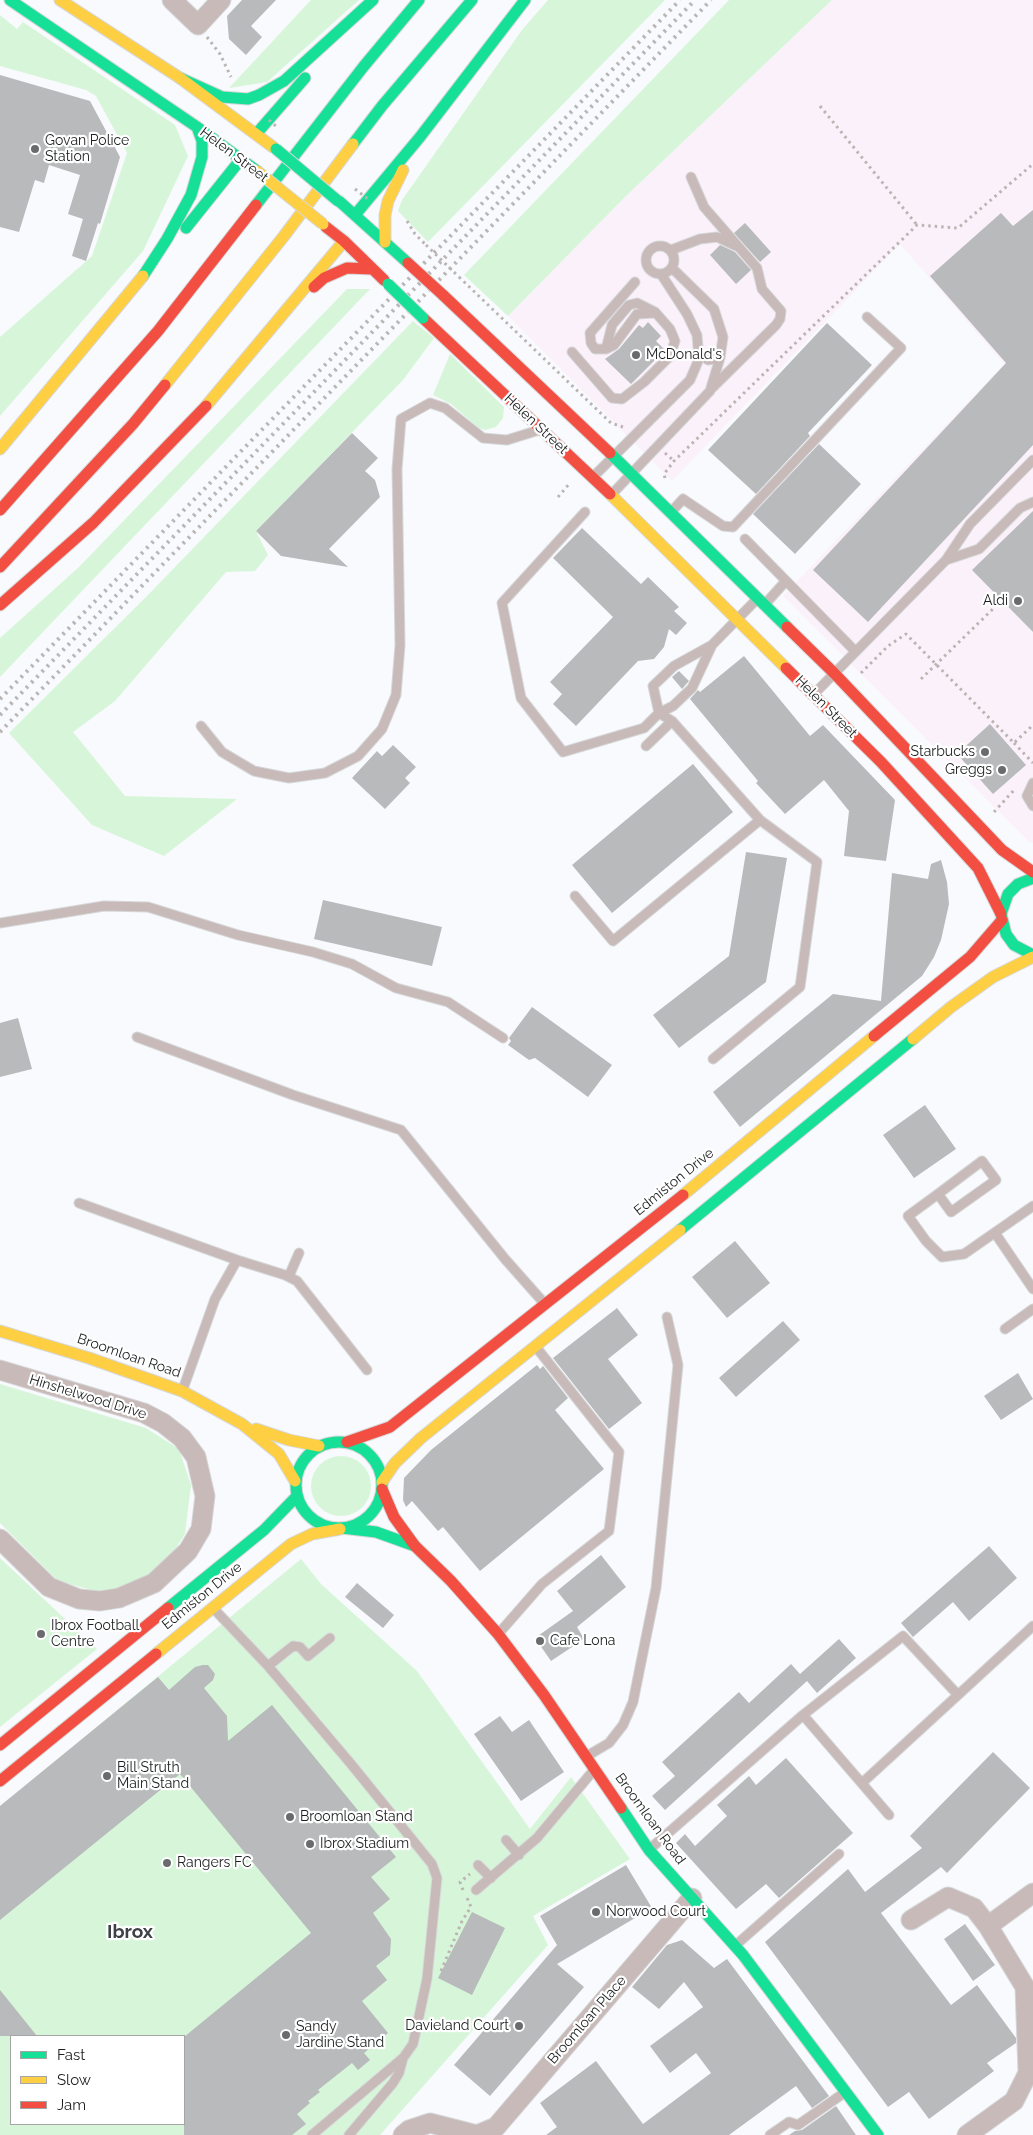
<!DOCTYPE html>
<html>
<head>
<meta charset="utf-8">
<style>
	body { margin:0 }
	#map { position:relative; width:1033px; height:2135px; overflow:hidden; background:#f8fafd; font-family:Raleway,sans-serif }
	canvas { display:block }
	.legend { position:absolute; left:10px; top:2035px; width:175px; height:90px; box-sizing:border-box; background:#fff; border:1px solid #a4a5a5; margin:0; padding:6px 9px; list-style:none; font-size:15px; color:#1c1e1f }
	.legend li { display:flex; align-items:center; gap:10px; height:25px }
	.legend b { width:25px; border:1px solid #a4a5a5 }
</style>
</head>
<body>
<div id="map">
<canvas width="1033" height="2135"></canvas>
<ul class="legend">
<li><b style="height:6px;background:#16e098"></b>Fast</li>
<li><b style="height:6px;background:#ffcf43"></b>Slow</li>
<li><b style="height:6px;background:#f24e42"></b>Jam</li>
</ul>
</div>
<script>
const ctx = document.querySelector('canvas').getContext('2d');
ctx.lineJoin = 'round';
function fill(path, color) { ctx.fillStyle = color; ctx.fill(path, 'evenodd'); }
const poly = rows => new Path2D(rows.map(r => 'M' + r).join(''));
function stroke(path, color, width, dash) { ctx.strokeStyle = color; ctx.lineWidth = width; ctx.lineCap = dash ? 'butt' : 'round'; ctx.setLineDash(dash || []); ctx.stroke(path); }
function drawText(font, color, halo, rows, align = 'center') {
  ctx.font = font + ' Raleway,sans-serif'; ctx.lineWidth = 4.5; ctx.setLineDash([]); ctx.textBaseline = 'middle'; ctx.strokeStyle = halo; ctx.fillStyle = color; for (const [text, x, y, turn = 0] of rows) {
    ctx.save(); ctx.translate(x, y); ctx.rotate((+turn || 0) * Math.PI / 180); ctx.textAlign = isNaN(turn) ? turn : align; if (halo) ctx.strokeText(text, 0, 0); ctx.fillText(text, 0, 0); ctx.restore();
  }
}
fill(poly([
	[832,0,1033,0,1033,843,1029,842,783,596,1004,364,900,244,672,481,508,316,625,197]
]), '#fbf1fa');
fill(poly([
	[311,0,359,0,267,82,229,88],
	[548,0,665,0,428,242,398,211,402,200,522,30],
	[729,0,832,0,625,197,508,316,464,275],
	[0,15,17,29,23,22,175,125,188,156,143,251,0,416,0,337,92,256,127,153,96,96,86,90,0,66],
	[347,289,370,289,0,677,0,638,79,567],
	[413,321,434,338,403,380,256,531,268,555,255,571,226,572,115,701,73,732,125,796,237,799,164,856,92,825,9,733,147,596],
	[450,354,504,407,503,418,496,427,485,430,479,428,451,404,433,395],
	[0,1384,146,1428,179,1449,191,1485,185,1534,167,1562,142,1581,103,1593,58,1581,0,1523],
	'311 1486a30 30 0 1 1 60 0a30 30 0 1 1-60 0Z',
	[0,1558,97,1649,0,1727],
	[301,1559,321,1584,417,1671,530,1829,571,1777,630,1859,533,1916,548,1945,380,2135,0,2135,0,1806],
	[11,2036,184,2036,184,2124,11,2124]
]), '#d7f6d9');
fill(poly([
	[242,0,276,0,251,26,262,37,246,55,229,39,227,16],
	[0,75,90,101,120,157,100,224,98,223,86,261,72,256,83,219,68,214,80,175,49,165,44,183,35,180,19,232,0,227],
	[1033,210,1033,445,868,622,813,570,1006,363,930,276,1001,213,1013,226],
	[745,223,771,252,760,262,734,233],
	[720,245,735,252,751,270,736,284,710,255],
	[648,322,661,336,656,341,665,350,631,384,605,359,619,349,639,325,643,328],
	[827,323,872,365,808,433,810,436,756,494,708,450],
	[352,433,378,458,365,471,375,480,380,497,329,549,348,567,281,556,256,531],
	[819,444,861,484,795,554,753,514],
	[1033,511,1033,632,972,570],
	[582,528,641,584,648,577,679,607,674,611,687,623,676,635,669,629,664,647,654,659,638,661,576,726,553,704,562,694,550,682,613,617,553,558],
	[744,656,810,736,823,725,895,800,886,861,844,856,849,811,824,780,785,814,756,783,758,781,690,699,698,690,700,692],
	[679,671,689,681,682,689,672,677],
	[990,724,1026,765,993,794,957,754],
	[393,745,416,767,405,778,410,783,385,809,352,778,377,751,382,756],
	[693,764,733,812,612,913,572,865],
	[746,852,787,858,766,982,679,1048,653,1015,729,956],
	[941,860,947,882,949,904,941,940,934,957,922,976,740,1127,713,1092,833,994,881,1001,892,873,928,879,931,864],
	[323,900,442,927,432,966,314,939],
	[532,1007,612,1065,588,1097,535,1058,529,1060,508,1045,511,1041,509,1038],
	[18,1018,32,1069,0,1077,0,1023],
	[925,1105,956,1149,914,1178,883,1135],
	[735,1241,770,1283,727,1318,692,1277],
	[617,1308,638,1335,608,1359,642,1403,609,1429,553,1358],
	[783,1321,800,1340,736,1397,719,1378],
	[537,1365,540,1369,543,1366,568,1398,555,1410,604,1469,480,1571,443,1527,438,1531,412,1501,406,1507,403,1500,404,1478,431,1450],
	[1018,1373,1033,1399,1001,1420,984,1396],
	[989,1546,1017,1578,969,1621,953,1602,913,1637,901,1623],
	[601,1555,626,1587,577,1627,584,1639,551,1661,535,1638,573,1611,557,1591],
	[357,1583,394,1615,383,1628,345,1597],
	[839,1639,856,1658,817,1693,807,1681,665,1810,652,1796,675,1776,662,1762,739,1692,749,1703,791,1664,800,1674],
	[203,1665,208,1665,215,1674,213,1680,204,1688,227,1716,228,1741,272,1705,396,1857,371,1877,390,1899,373,1913,391,1939,390,1955,376,1966,387,1980,362,2001,388,2033,364,2053,370,2060,358,2070,352,2063,318,2090,320,2092,308,2101,310,2103,297,2114,306,2124,292,2135,184,2135,184,2037,311,1933,180,1774,0,1920,0,1806,158,1677,169,1690,195,1667],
	[500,1716,512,1732,529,1720,564,1772,521,1801,474,1734],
	[993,1752,1030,1788,947,1873,941,1867,881,1913,951,2005,977,1985,1016,2038,1016,2043,987,2063,994,2071,929,2119,909,2092,888,2107,765,1942,848,1869,865,1892,922,1848,910,1836],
	[786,1758,853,1833,779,1898,766,1884,736,1909,676,1843,685,1834,695,1846,727,1816,717,1805,749,1776,756,1785],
	[626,1865,652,1908,557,1964,584,1987,490,2096,454,2065,557,1945,540,1916],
	[472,1912,505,1928,472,1995,438,1978],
	[965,1924,995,1965,973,1981,944,1939],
	[682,1940,714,1968,727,1959,829,2096,812,2108,796,2086,729,2135,546,2135,557,2127,540,2103,596,2061,643,2124,711,2073,696,2053,670,2073,650,2046,703,2007,684,1982,659,2009,632,1987,667,1945],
	[0,1990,37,2036,0,2036],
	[836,2106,856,2135,789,2135,795,2131,802,2130]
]), '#b8babc');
const lane = poly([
	[691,177,704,207,757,268,762,289,781,311,780,319,776,325,711,389],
	'646 260a14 14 0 1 1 28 0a14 14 0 1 1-28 0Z',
	[671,250,700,239,717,237,736,246],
	[606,349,612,325,629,305,637,303,655,312],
	[572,352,612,398,622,399,644,382,670,356,675,341,670,329,656,313,637,314,614,345,606,349,595,349,591,343,590,333,635,282],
	[699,353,708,360,720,358],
	[594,476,690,380,699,359,697,335,687,314,661,274],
	[613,493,710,391,720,358,723,337,714,309,672,268],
	[673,510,683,499,723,526,733,527,901,348,867,317],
	[585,512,502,603,521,698,563,752,644,728,659,713,673,706,692,688,712,645],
	[745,539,855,651],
	[946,560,979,549,1020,508,1033,502],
	[766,603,785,582],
	[815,693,946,560,970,524,1033,460],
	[201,726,222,752,254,771,289,778,325,773,358,756,382,729,396,695,400,645,397,469,401,419,430,403,445,408,483,438,507,440,539,430],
	[646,746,672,721],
	[1033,783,1027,796,1033,806],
	[575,896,613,941,760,820],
	[0,923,104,906,148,907,238,935,313,952,352,964,396,988,448,1002,503,1038],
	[137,1037,293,1095,401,1130,505,1259,544,1303],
	[713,1059,800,987,817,862,760,820,672,721,659,713,653,686,674,666,712,645,757,599],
	[938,1194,951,1212,996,1180,982,1161,938,1194,908,1216,926,1241,942,1257,964,1254,1033,1206],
	[79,1203,237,1260,215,1299,183,1389],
	[995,1233,1033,1289],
	[237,1260,285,1275,297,1281,367,1370],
	[289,1276,299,1253],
	[1005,1329,1033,1309],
	[214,1609,268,1666,351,1764,432,1864,437,1878,427,1979,413,2044,403,2058,312,2135],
	[500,1632,542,1584,609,1531,619,1452,536,1347],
	[268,1666,293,1646,300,1647,308,1656,330,1638],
	[803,1715,889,1815],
	[587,1756,609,1743,623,1725,633,1702,656,1588,678,1365,667,1317],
	[862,1783,958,1695],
	[506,1840,519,1855],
	[651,1848,803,1715,903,1636,958,1695,1033,1626],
	[478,1865,491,1878],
	[476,1890,537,1838,593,1771],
	[737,1944,839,1854],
	[349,2135,393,2083,399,2073,403,2058],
	[770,2135,789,2122,798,2125,844,2093]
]);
const street = poly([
	[172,0,198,25,221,0],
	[0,1370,144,1413,163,1423,182,1438,196,1457,205,1496,201,1529,188,1551,154,1583,119,1598,100,1601,79,1599,49,1587,0,1539],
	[911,1920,948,1897,974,1908,988,1926,1025,1987,1028,2073,1014,2101,967,2135],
	[988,1926,1033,1893],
	[403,2135,409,2130,430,2123,477,2135],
	[477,2135,496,2127,692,1898]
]);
const fast = poly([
	[10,0,197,127,257,171],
	[180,78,222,97,248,99,259,95,284,81,373,0],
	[257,133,305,78],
	[353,144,382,106,472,0],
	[339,201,408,263],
	[256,205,364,66,419,0],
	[355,215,420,137,525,0],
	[186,228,241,159],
	[143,276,167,239,191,195,202,157,202,141,197,127],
	[610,453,787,627],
	[1033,878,1018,884,1008,894,1001,914,1006,934,1014,945,1033,955],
	[680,1230,913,1039],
	'296 1485a43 43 0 1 1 86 0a43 43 0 1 1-86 0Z',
	[342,1528,376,1532,415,1546],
	[168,1608,264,1530,297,1496],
	[621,1808,649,1850,743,1955,878,2135]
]);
const slow = poly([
	[60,0,180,78,273,147],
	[385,242,385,215,388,201,403,170],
	[165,385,284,236,353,144],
	[206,406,344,241],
	[0,449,143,276],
	[610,494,786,668],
	[913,1039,951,1007,993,977,1033,957],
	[683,1195,874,1036],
	[0,1331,89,1358,182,1391,242,1424,279,1454,295,1481],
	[256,1429,289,1440,319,1446],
	[382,1482,395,1463,421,1438,680,1230],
	[156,1654,291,1544,312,1534,340,1529]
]);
const jam = poly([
	[326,227,344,241,384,280],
	[314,287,324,278,347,268,372,269],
	[443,295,610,453],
	[423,318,610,494],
	[0,510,158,331,256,205],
	[0,567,133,424,165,385],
	[0,605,93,523,206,406],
	[787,627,834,673,1002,850,1033,872],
	[786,668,881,762,978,868,1001,914],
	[874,1036,970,957,1002,920],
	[347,1442,390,1427,683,1195],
	[382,1489,394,1517,415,1546,451,1581,498,1634,544,1695,621,1808],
	[0,1745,168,1608],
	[0,1781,156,1654]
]);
stroke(lane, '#d6d7d9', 11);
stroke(street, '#d6d7d9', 21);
stroke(fast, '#d6d7d9', 13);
stroke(slow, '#d6d7d9', 13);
stroke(jam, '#d6d7d9', 13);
stroke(poly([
	[207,37,220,54,231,77],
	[820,106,917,225],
	[407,221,415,234,426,245],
	[459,277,611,423,623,427],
	[665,453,674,461],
	[665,478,664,474,674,461,917,225,958,228,1033,164],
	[558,497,570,483],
	[861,673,888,646,906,634,1014,743,1033,725],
	[921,679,995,607],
	[1014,743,1033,763],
	[994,812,1015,789],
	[463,1890,460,1882,470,1874],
	[441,1971,462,1921,471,1907,467,1898]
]), '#bcb4b3', 3, [2.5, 4]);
stroke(lane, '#c7bab8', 9);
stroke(street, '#c7bab8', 19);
stroke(fast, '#16e098', 11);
stroke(slow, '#ffcf43', 11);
stroke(jam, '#f24e42', 11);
stroke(poly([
	[0,699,680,0],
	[0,715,695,0],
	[0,732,711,0]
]), '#bab6b6', 4, [2.5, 5]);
const fastBridge = poly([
	[276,149,338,201],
	[388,284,423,318]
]);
const slowBridge = poly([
	[257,171,323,224]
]);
const jamBridge = poly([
	[408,263,443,295]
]);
stroke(fastBridge, '#d6d7d9', 13, []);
stroke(slowBridge, '#d6d7d9', 13, []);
stroke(jamBridge, '#d6d7d9', 13, []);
stroke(poly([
	[269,120,278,128],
	[355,189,368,199],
	[426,245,459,277]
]), '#bcb4b3', 3, [2.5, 4]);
stroke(fastBridge, '#16e098', 11);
stroke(slowBridge, '#ffcf43', 11);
stroke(jamBridge, '#f24e42', 11);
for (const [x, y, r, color] of [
	[35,149,5,"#696b6d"],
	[636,355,5,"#696b6d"],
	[1018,601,5,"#696b6d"],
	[985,752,5,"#696b6d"],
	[1002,770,5,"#696b6d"],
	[41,1634,5,"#696b6d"],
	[540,1641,5,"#696b6d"],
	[107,1776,5,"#696b6d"],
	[290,1817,5,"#696b6d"],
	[310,1844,5,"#696b6d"],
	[167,1863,5,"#696b6d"],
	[596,1912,5,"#696b6d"],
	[519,2026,5,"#696b6d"],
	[286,2035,5,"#696b6d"]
]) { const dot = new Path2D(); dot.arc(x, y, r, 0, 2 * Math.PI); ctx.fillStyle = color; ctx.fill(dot); stroke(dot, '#fff', 2); }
drawText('14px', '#1c1e1f', '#fff', [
	["Govan Police",45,141],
	["Station",45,157],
	["McDonald's",646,355],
	["Aldi",1008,601,"right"],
	["Starbucks",975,752,"right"],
	["Greggs",992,770,"right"],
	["Ibrox Football",51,1626],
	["Centre",51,1642],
	["Cafe Lona",550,1641],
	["Bill Struth",117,1768],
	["Main Stand",117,1784],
	["Broomloan Stand",300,1817],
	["Ibrox Stadium",320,1844],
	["Rangers FC",177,1863],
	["Norwood Court",606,1912],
	["Davieland Court",509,2026,"right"],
	["Sandy",296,2027],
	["Jardine Stand",296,2043]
], 'left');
drawText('14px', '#1c1e1f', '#fff', [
	["Helen Street",234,155,37],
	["Helen Street",536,424,43],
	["Helen Street",826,707,45],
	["Edmiston Drive",674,1182,-39],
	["Broomloan Road",129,1356,19],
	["Hinshelwood Drive",88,1397,17],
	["Edmiston Drive",202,1596,-39],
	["Broomloan Road",650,1819,54],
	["Broomloan Place",587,2020,-49]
]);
drawText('bold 19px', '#3d4145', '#fff', [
	["Ibrox",130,1932]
]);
</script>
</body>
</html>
